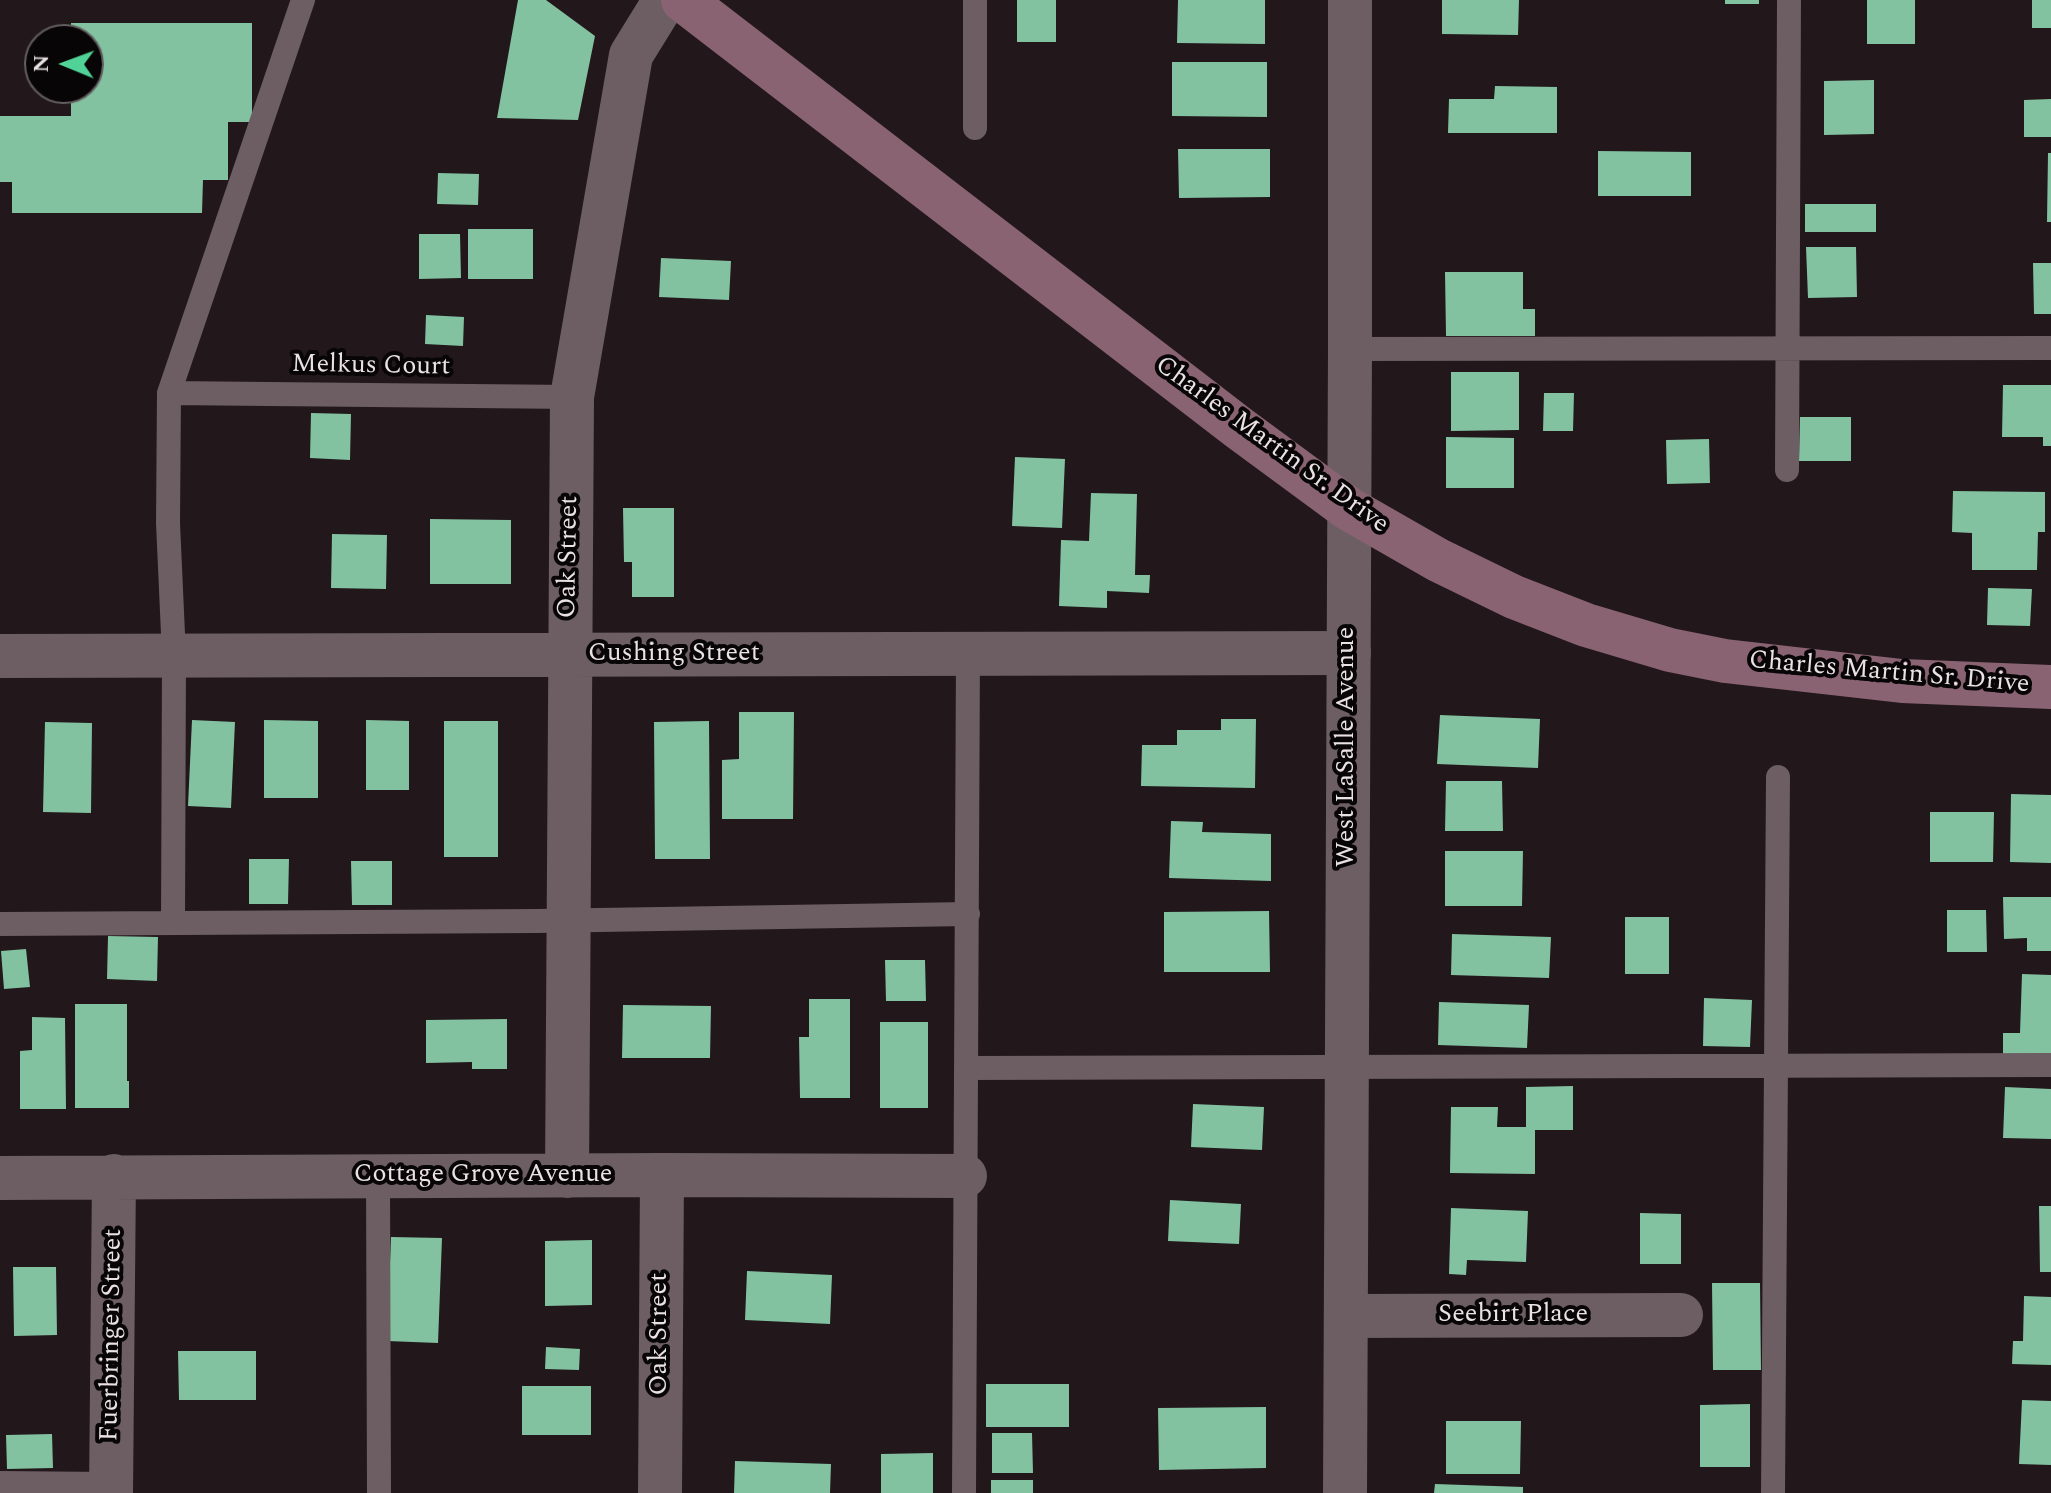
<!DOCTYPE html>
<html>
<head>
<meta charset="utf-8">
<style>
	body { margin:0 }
	#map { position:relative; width:2051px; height:1493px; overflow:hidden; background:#22171b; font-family:Spectral,serif }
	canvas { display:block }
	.north { position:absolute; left:24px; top:24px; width:80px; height:80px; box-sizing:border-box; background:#080506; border:2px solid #625d5f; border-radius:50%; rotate:271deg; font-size:22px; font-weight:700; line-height:32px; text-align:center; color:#eae1e4 }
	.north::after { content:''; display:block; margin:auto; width:28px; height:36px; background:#51d397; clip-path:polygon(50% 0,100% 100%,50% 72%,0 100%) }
</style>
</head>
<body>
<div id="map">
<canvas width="2051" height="1493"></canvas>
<div class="north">N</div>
</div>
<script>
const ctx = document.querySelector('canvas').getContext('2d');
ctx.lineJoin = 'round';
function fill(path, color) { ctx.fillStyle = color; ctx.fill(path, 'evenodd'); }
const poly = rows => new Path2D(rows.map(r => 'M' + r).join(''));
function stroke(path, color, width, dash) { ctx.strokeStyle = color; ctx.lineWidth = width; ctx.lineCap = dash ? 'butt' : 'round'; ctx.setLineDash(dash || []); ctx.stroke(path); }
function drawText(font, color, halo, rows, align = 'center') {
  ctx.font = font + ' Spectral,serif'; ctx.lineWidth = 8; ctx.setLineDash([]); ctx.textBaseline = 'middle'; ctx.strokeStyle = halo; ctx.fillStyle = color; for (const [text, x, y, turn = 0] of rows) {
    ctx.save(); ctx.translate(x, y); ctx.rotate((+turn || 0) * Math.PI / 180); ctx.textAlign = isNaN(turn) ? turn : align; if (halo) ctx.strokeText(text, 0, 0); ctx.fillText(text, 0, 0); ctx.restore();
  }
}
fill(poly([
	[518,0,546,0,595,36,578,120,497,118],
	[1017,0,1056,0,1056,42,1017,42],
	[1178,0,1265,0,1265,44,1177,43],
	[1442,0,1519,0,1518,35,1442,34],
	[1725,0,1759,0,1759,4,1725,4],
	[1867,0,1915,0,1915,44,1867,44],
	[2032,0,2051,0,2051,28,2032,28],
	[71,23,252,23,252,122,228,122,228,180,203,180,202,213,12,213,12,182,0,182,0,116,71,116,71,88,88,88,88,40,71,40],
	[1172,62,1267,62,1267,117,1172,116],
	[1874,80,1874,134,1824,135,1824,81],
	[1495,86,1557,87,1557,133,1448,133,1449,99,1494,99],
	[2051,99,2051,137,2024,137,2024,100],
	[1178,149,1270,149,1270,197,1179,198],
	[1598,151,1691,152,1691,196,1598,196],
	[2048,153,2051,153,2051,222,2047,222],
	[438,173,479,174,478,205,437,204],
	[1805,204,1876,204,1876,232,1805,232],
	[468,229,533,229,533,279,468,279],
	[419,234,460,234,461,278,419,279],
	[1806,247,1856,247,1857,297,1808,298],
	[661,258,731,261,729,300,659,297],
	[2033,263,2051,263,2051,314,2034,314],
	[1445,272,1523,272,1523,309,1535,309,1535,336,1446,336],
	[426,315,464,317,463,346,425,344],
	[1451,372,1519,372,1519,430,1451,431],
	[2003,385,2051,385,2051,446,2043,446,2043,437,2002,437],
	[1544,393,1574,393,1573,431,1543,431],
	[311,413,351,414,350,460,310,458],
	[1800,417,1851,417,1851,461,1799,461],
	[1446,437,1514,438,1514,488,1446,488],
	[1709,439,1710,483,1667,484,1666,440],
	[1015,457,1065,459,1062,528,1012,526],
	[1953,491,2045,492,2045,532,2038,532,2037,570,1972,570,1972,533,1952,532],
	[1091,493,1137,494,1135,575,1150,575,1149,593,1107,591,1107,608,1059,606,1061,540,1089,541],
	[623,508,674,508,674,597,632,597,632,562,624,562],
	[430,519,511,520,511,584,430,584],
	[332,534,387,535,386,589,331,588],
	[1988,588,2032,589,2030,626,1987,625],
	[739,712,794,712,793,819,722,819,722,760,739,759],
	[1440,715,1540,719,1538,768,1437,764],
	[1221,719,1256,719,1255,788,1141,786,1142,745,1177,745,1177,730,1221,730],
	[192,720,235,722,231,808,188,806],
	[264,720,318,721,318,798,264,798],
	[366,720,409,721,409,790,366,790],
	[444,721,498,721,498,857,444,857],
	[709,721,710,859,655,859,654,722],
	[45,722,92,723,91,813,43,812],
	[1446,781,1502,781,1503,831,1445,831],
	[2011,794,2051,795,2051,863,2010,862],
	[1930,812,1994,812,1993,862,1930,862],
	[1171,821,1203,822,1202,832,1271,834,1271,881,1169,878],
	[1445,851,1523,851,1522,906,1445,906],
	[249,859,289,859,288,904,249,904],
	[351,861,392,861,392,905,352,905],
	[2003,897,2051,897,2051,951,2027,951,2027,938,2004,939],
	[1947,910,1986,910,1987,952,1947,952],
	[1269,911,1270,972,1164,972,1164,912],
	[1625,917,1669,917,1669,974,1625,974],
	[1452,934,1551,937,1549,978,1451,975],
	[108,936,158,937,157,981,107,979],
	[26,949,30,987,4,989,1,951],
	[885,960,925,960,926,1001,886,1001],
	[2022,974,2051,975,2051,1056,2003,1055,2003,1033,2020,1033],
	[1704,998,1752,1000,1750,1047,1703,1046],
	[809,999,850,999,850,1098,800,1098,799,1037,809,1037],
	[1439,1002,1529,1005,1527,1048,1438,1045],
	[75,1004,127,1004,127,1081,129,1081,129,1108,75,1108],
	[623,1005,711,1006,710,1058,622,1058],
	[32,1017,65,1018,66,1109,20,1109,20,1051,32,1050],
	[507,1019,507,1069,472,1069,472,1062,426,1063,426,1020],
	[880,1022,928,1022,928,1108,880,1108],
	[1573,1086,1573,1130,1535,1130,1535,1174,1450,1173,1451,1107,1498,1107,1497,1127,1526,1127,1526,1087],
	[2005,1087,2051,1089,2051,1139,2003,1138],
	[1193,1104,1264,1107,1262,1150,1191,1147],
	[1170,1200,1241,1204,1239,1244,1168,1241],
	[2039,1206,2051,1206,2051,1272,2040,1272],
	[1451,1208,1528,1211,1526,1262,1467,1260,1466,1275,1449,1274],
	[1640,1213,1681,1214,1681,1264,1640,1264],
	[391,1237,442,1238,438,1343,387,1341],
	[592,1240,592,1305,545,1306,545,1241],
	[13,1267,56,1267,57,1335,14,1336],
	[747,1271,832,1275,830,1324,745,1320],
	[1712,1283,1760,1283,1761,1370,1713,1370],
	[2024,1296,2051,1297,2051,1365,2012,1364,2013,1341,2023,1341],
	[546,1347,580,1349,579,1370,545,1369],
	[178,1351,256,1351,256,1400,179,1400],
	[986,1384,1069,1384,1069,1427,986,1427],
	[522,1386,591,1386,591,1435,522,1435],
	[2022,1400,2051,1401,2051,1465,2019,1464],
	[1750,1404,1750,1467,1700,1467,1700,1405],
	[1266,1407,1266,1468,1159,1470,1158,1408],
	[1446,1421,1521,1421,1520,1474,1446,1474],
	[992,1433,1032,1433,1033,1473,992,1473],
	[52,1434,53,1468,7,1469,6,1435],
	[933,1453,933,1493,881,1493,881,1454],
	[735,1461,831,1464,830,1493,734,1493],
	[991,1480,1033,1480,1033,1493,991,1493],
	[1435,1484,1523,1487,1523,1493,1434,1493]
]), '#82c2a0');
stroke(poly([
	[975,128,975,0],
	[1350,349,2051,348],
	[169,393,572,397],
	[1787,470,1789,0],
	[173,923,174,656,168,523,169,393,303,0],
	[0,924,537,921,968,914],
	[966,1068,2051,1065],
	[378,1176,379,1493],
	[0,1483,111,1484],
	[964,1493,968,654],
	[1773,1493,1778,777]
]), '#6c5e63', 24);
stroke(poly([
	[0,656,1349,653],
	[567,1176,572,397,631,55,665,0],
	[0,1178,662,1175,965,1176],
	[1346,1316,1681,1315],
	[111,1493,114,1176],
	[660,1493,662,1175]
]), '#6c5e63', 44);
stroke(poly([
	[1345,1493,1350,349,1350,0]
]), '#6c5e63', 44);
stroke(poly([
	[683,0,1239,428,1349,509,1438,560,1514,597,1586,625,1670,650,1725,661,1902,681,2051,687]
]), '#8a6373', 44);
drawText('26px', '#eae1e4', '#080506', [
	["Melkus Court",371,367,1],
	["Charles Martin Sr. Drive",1271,446,36],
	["Oak Street",570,557,-89],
	["Cushing Street",674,655],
	["Charles Martin Sr. Drive",1889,674,5],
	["West LaSalle Avenue",1348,747,-90],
	["Cottage Grove Avenue",483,1176],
	["Seebirt Place",1513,1316],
	["Oak Street",661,1334,-90],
	["Fuerbringer Street",113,1335,-89]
]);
</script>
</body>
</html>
